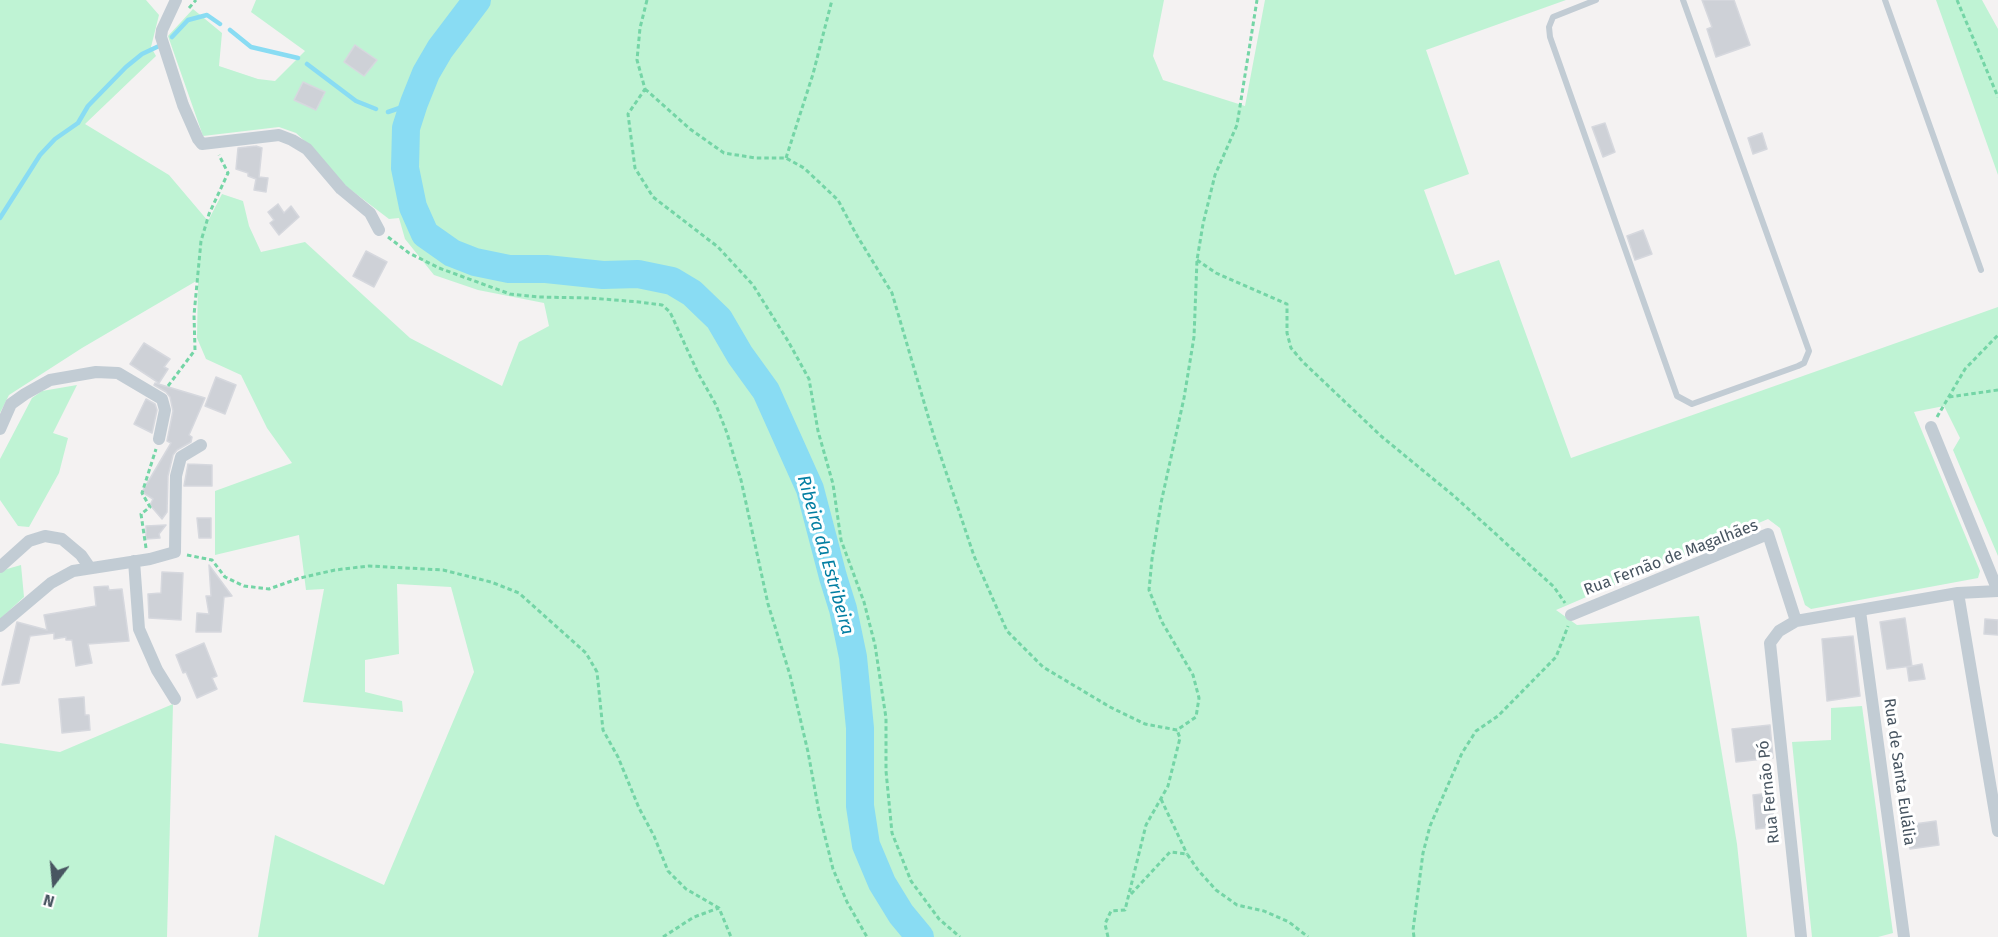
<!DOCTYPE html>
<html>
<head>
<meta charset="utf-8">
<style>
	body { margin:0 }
	#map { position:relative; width:1998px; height:937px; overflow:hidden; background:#f4f2f2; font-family:"Fira Sans",sans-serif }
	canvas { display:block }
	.north { position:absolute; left:24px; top:853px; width:60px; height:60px; -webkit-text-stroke:4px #fff; paint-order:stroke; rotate:196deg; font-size:16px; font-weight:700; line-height:24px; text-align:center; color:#485561 }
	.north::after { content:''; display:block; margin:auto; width:21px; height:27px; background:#485561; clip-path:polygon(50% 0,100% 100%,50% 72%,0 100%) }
</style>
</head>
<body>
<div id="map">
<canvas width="1998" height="937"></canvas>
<div class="north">N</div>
</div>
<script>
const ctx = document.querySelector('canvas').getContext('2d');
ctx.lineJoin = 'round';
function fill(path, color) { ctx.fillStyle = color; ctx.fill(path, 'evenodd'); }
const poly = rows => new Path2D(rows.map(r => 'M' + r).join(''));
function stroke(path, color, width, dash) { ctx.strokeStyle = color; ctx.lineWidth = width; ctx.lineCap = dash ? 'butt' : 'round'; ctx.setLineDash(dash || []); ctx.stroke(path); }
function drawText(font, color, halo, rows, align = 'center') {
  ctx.font = font + ' "Fira Sans",sans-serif'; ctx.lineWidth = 6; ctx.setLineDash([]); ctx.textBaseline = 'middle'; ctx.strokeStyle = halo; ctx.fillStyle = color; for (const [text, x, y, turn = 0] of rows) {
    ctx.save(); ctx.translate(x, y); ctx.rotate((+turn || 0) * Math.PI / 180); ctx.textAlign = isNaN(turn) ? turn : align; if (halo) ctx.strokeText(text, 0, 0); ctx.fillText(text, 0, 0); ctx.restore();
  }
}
fill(poly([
	[0,0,146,0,159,15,151,47,156,56,85,124,169,175,208,221,222,194,243,201,249,226,261,252,305,242,410,338,502,386,519,342,549,326,544,303,478,290,434,275,405,239,399,218,389,219,343,184,309,145,296,133,279,127,203,136,168,36,193,9,222,33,219,66,258,79,275,81,305,51,251,12,256,0,1164,0,1153,56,1163,80,1245,106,1265,0,1566,0,1426,50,1469,174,1424,190,1455,275,1499,260,1571,458,1998,307,1998,556,1953,450,1960,438,1944,406,1914,412,1980,571,1978,578,1811,609,1805,605,1780,528,1768,519,1556,610,1577,625,1699,616,1737,844,1747,937,258,937,275,835,384,885,474,672,451,587,397,584,399,654,365,660,365,692,402,701,403,712,303,702,324,589,306,590,299,535,215,555,215,491,292,463,267,428,241,375,206,359,197,338,198,280,82,348,9,395,0,413],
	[1936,0,1982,0,1998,29,1998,175],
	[77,385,53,433,68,438,59,473,29,527,18,526,0,500,0,459,32,398,42,391],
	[21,565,24,597,0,619,0,571],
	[173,704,167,937,0,937,0,743,60,752],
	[1862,706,1893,933,1878,937,1812,937,1792,742,1831,740,1831,708]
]), '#bff3d4');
stroke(poly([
	[230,30,251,47,298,58],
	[172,37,188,20,207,15,220,24],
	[307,64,356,101,376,109],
	[388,112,414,103],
	[0,218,40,155,55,139,78,123,88,106,126,67,142,54,159,46]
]), '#89dcf3', 4.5);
stroke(poly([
	[477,0,440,49,426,73,414,103,406,128,405,168,413,207,425,234,452,253,475,262,509,269,546,269,603,275,638,274,672,281,692,293,719,319,740,355,766,391,810,489,833,577,843,609,853,657,860,728,860,806,866,845,882,883,901,914,920,937]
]), '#89dcf3', 28);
const building = poly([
	[1702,0,1734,0,1750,45,1716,57,1707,29,1712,27,1702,0],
	[355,45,377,60,364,76,344,62,355,45],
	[303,82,325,92,316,110,294,100,303,82],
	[1605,123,1615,152,1603,157,1592,127,1605,123],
	[1762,133,1767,149,1753,154,1748,138,1762,133],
	[256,146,262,148,259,177,268,178,266,192,254,190,256,179,248,176,248,173,236,169,238,148,256,146],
	[278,204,284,213,291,206,299,217,279,235,270,223,274,220,268,212,278,204],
	[1643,230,1652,254,1635,260,1627,236,1643,230],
	[366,251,387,262,374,287,353,276,366,251],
	[144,343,170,359,164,367,168,369,159,383,130,364,144,343],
	[216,377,236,385,225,414,205,406,216,377],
	[155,383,205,398,189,435,192,437,191,442,177,450,173,455,168,476,167,512,162,519,150,505,153,499,142,492,171,443,167,441,173,411,170,397,166,392,154,385,155,383],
	[146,399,155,404,157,410,152,433,134,424,146,399],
	[188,464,212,465,212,486,184,486,188,464],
	[197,518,211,518,211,538,199,538,197,518],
	[166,525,159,534,160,538,146,539,146,526,166,525],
	[209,565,232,596,224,597,221,632,196,632,197,613,209,614,206,596,211,596,209,565],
	[162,572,183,573,181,620,149,618,148,594,161,593,162,572],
	[108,586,109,590,122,589,129,641,88,644,92,663,76,666,72,640,66,640,66,637,54,639,54,633,30,636,19,683,2,685,17,622,47,630,44,615,96,606,94,587,108,586],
	[1905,618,1912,666,1887,669,1880,622,1905,618],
	[1985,619,1998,620,1998,635,1984,634,1985,619],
	[1853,636,1860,696,1827,701,1822,639,1853,636],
	[204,643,217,676,212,678,217,689,197,698,186,672,183,673,176,655,204,643],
	[1922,664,1925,679,1909,681,1907,667,1922,664],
	[84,697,85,715,89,715,90,730,62,733,59,699,84,697],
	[1770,725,1773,758,1736,762,1732,729,1770,725],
	[1771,793,1774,821,1772,822,1773,827,1756,829,1753,795,1771,793],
	[1936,821,1939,845,1910,849,1907,825,1936,821]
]);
fill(building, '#ced1d7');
stroke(building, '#d6d8de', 1.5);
stroke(poly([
	[647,0,640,28,637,60,645,89,628,114,635,168,653,197,718,247,753,285,788,341,809,379,818,431,833,484,841,540,864,602,875,645,886,718,886,771,892,833,911,881,939,919,960,937],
	[1957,0,1998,97],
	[189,8,196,0],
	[645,89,690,129,724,153,756,158,786,158,804,168,838,200,856,234,892,293,933,433,974,556,1007,631,1043,667,1110,707,1145,724,1177,730,1196,717,1199,698,1193,675,1162,622,1149,590,1152,559,1161,503,1184,398,1194,337,1197,260,1203,224,1215,175,1237,125,1257,0],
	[786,158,813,74,832,0],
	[388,237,409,253,439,268,510,294,539,297,590,298,639,302,662,305,670,312,698,373,716,405,727,433,741,480,768,604,790,675,808,752,819,812,833,869,847,902,867,937],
	[1197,260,1216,273,1287,304,1287,333,1291,348,1303,362,1381,436,1454,496,1554,587,1565,603],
	[168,386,195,350,194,315,201,241,209,214,228,173,219,155],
	[1949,397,1998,390],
	[1937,417,1965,369,1998,335],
	[146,548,141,514,150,507,142,493,156,449],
	[187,555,212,560,225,577,244,586,269,589,300,578,335,570,369,566,443,570,491,582,519,593,586,653,597,672,603,730,618,757,639,808,654,836,668,871,686,889,719,908,731,937],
	[1161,799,1187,854],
	[1131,894,1170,852,1187,854,1198,870,1216,890,1237,905,1264,911,1289,922,1308,937],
	[663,937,694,917,719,908],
	[1108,937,1105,924,1111,911,1125,910,1146,825,1168,786,1180,738,1177,730],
	[1414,937,1413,930,1423,853,1430,826,1462,753,1476,731,1498,716,1556,657,1568,626]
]), '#74d5a6', 3, [4.5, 3]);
stroke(poly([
	[1596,0,1553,17,1549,27,1550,37,1677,396,1692,404,1798,366,1804,363,1809,351,1683,0],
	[1885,0,1981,270]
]), '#c2ccd4', 6);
stroke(poly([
	[176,0,162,30,161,37,183,105,198,139,202,144,279,135,292,140,307,149,341,189,370,213,379,230],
	[1931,427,1998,591],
	[0,429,11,404,25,394,50,380,96,372,118,373,162,399,165,410,159,439],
	[134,561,139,629,157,670,175,699],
	[0,567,29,541,45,536,62,539,81,555,90,568],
	[1958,593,1998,831],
	[1860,611,1904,937],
	[1571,615,1768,534,1796,621],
	[0,626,51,583,73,571,150,559,175,552,176,476,181,457,201,445],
	[1801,937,1770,643,1779,631,1796,621,1958,593,1998,591]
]), '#c2ccd4', 12);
drawText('16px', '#485561', '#fff', [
	["Rua Fernão de Magalhães",1671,558,-21],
	["Rua de Santa Eulália",1899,772,82],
	["Rua Fernão Pó",1769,792,-96]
]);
drawText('italic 18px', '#037ea2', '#fff', [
	["Ribeira da Estribeira",825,555,74]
]);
</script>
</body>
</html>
